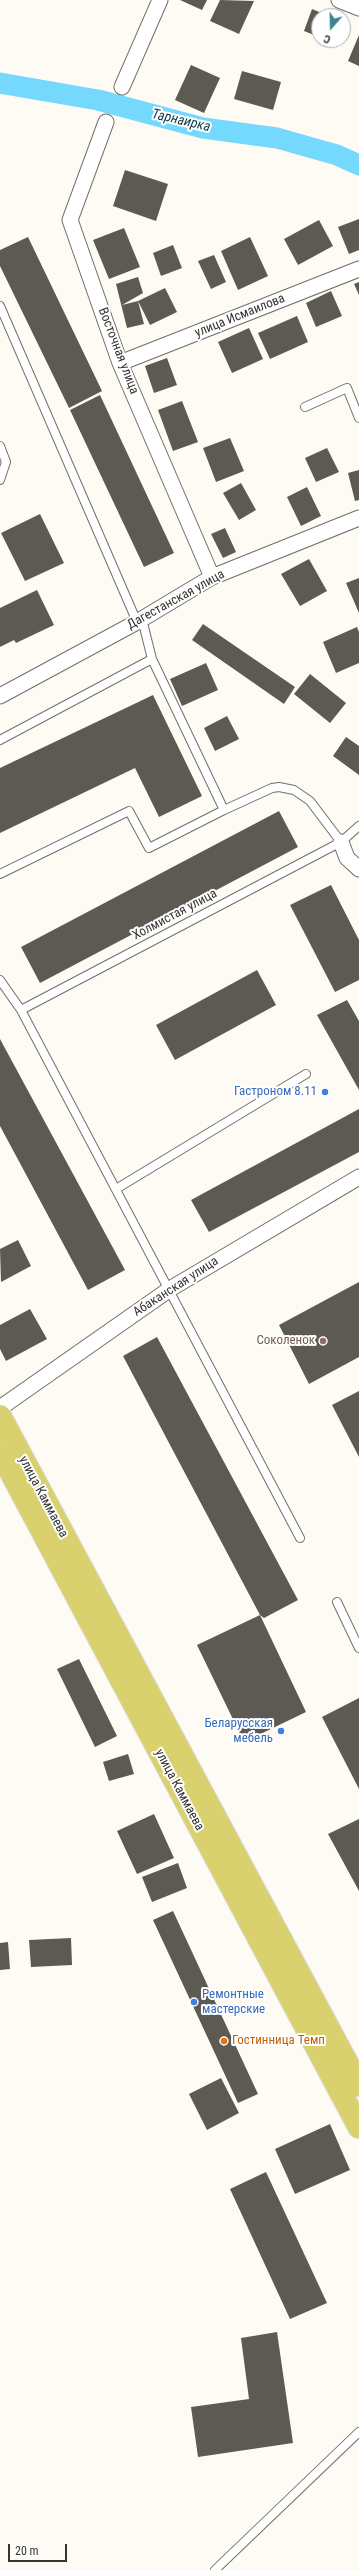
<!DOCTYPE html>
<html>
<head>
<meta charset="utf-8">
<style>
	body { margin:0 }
	#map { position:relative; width:359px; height:2570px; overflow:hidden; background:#fefbf4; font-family:"Roboto Condensed",sans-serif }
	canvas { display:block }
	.north { position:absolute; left:311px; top:8px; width:40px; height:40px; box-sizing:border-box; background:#fff; border:1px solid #aeaead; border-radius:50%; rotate:200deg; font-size:11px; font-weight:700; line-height:16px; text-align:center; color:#353431 }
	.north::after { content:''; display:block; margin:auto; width:14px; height:18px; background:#3e848e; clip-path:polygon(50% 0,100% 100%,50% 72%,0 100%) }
	.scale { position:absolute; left:8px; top:2544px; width:59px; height:18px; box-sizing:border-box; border:2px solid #353431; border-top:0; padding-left:5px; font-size:12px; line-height:14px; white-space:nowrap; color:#353431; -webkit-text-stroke:3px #fff; paint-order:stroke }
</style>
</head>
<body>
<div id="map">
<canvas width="359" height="2570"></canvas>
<div class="north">С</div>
<div class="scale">20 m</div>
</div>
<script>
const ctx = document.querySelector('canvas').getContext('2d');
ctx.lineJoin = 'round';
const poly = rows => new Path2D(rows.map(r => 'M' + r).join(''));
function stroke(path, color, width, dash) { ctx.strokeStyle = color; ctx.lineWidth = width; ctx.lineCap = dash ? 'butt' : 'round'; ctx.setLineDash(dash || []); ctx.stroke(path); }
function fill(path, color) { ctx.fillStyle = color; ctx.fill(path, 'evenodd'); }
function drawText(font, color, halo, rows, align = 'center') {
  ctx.font = font + ' "Roboto Condensed",sans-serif'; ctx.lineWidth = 4; ctx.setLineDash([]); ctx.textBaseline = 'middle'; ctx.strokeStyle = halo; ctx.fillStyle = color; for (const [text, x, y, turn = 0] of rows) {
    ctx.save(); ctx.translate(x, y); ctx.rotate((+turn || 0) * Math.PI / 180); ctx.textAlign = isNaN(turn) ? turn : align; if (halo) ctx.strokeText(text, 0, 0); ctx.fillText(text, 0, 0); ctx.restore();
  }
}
stroke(poly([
	[0,83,98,100,203,128,277,138,337,155,359,165]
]), '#75d9fe', 21);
fill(poly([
	[180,0,207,0,202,10],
	[220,0,254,1,239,34,210,21],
	[312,9,329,16,319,16,319,37,304,31],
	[359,35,359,66,348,61],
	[191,65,220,78,204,113,175,100],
	[242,71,281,82,273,110,234,99],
	[125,170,168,184,156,221,113,206],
	[359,219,359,250,349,254,338,227],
	[319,220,333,246,298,265,284,239],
	[124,228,140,267,109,279,93,240],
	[28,237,102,391,69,408,0,266,0,250],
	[250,237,268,276,238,290,221,251],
	[173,245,182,268,161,276,153,253],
	[214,255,226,282,211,289,198,261],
	[138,277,143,293,122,305,138,301,144,324,127,328,116,284],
	[359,282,359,295,354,284],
	[165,288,177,312,150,325,138,301],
	[331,291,342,316,316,327,306,303],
	[297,316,308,342,270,359,258,333],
	[249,328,263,359,232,373,218,342],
	[167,358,177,385,154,393,145,366],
	[100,395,174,553,144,567,70,410],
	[182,401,198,442,173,451,158,410],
	[230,438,244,471,216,482,203,448],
	[327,448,339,472,316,482,305,458],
	[359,470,359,500,355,501,348,473],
	[241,483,256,510,239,520,223,493],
	[307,487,321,516,301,526,287,497],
	[40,514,64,563,25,581,1,533],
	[225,528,236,552,223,558,211,534],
	[309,559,327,591,300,606,281,574],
	[359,578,359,613,346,583],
	[37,590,54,625,16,643,14,640,0,647,0,608],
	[203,624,295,687,284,704,192,640],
	[357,627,359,632,359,663,336,673,323,642],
	[206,663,218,690,182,706,170,679],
	[310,674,346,703,330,723,294,694],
	[153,695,202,796,159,817,135,768,0,833,0,768],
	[227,716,239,739,215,751,204,728],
	[346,737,359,746,359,775,333,756],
	[279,811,298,847,40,983,21,947],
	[331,885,359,940,359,980,335,992,290,905],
	[257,970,276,1005,175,1060,156,1025],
	[347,1000,359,1021,359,1090,317,1015],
	[0,1039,125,1270,88,1290,0,1126],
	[359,1109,359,1152,209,1232,191,1200],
	[18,1240,31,1266,1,1282,0,1249],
	[359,1282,359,1357,309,1384,279,1325],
	[30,1309,47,1339,6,1361,0,1349,0,1325],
	[157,1337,298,1600,264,1618,260,1615,123,1356],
	[359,1391,359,1457,332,1405],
	[260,1615,306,1712,244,1742,197,1645],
	[79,1659,117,1736,95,1747,57,1669],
	[359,1698,359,1789,322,1717],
	[128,1754,134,1774,109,1781,103,1762],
	[154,1814,174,1858,137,1874,117,1831],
	[359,1819,359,1891,328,1834],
	[178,1863,187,1888,152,1902,142,1877],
	[173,1911,258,2094,238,2103,153,1920],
	[71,1938,72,1965,31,1967,29,1940],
	[8,1942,10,1969,0,1970,0,1943],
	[221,2078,239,2113,207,2130,189,2094],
	[330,2124,350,2170,295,2194,275,2149],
	[266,2172,327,2303,290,2319,230,2189],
	[277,2332,293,2443,198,2457,191,2407,249,2399,241,2338]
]), '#5d5a54');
const lane = poly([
	[0,306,137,622],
	[305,407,347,388,359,418],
	[0,446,6,462,0,480],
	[0,740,152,659],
	[224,810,272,788,279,787,294,790,310,801,341,842],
	[0,874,129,811,149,848,224,810,152,659,142,619],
	[0,980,21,1010,300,1538],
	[21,1010,341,842,359,826],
	[116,1189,306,1074],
	[337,1602,359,1648],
	[215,2570,359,2432]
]);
const street = poly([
	[339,0,359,8],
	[122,87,160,0],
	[106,122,70,220,120,363,212,577],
	[120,363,359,269],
	[0,696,137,622,212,577,359,518],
	[341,842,347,858,359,869],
	[0,1408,170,1289,359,1177]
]);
const primary = poly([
	[0,1416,359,2085],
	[0,1452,359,2127]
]);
stroke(lane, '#716f68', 10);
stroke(street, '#716f68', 17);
stroke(primary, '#dbdada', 24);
stroke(lane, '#fff', 8);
stroke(street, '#fff', 15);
stroke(primary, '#d8d16d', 22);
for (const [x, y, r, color] of [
	[325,1092,4,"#3f7fe0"],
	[323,1341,4,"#8d6e63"],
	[281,1731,4,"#3f7fe0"],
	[194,2002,4,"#3f7fe0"],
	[224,2041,4,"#e8710a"]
]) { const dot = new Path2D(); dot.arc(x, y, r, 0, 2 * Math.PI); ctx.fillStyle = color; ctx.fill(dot); stroke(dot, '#fff', 1.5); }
drawText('13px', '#353431', '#fff', [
	["улица Исмаилова",240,316,-22],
	["Восточная улица",118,351,69],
	["Дагестанская улица",176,600,-29],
	["Холмистая улица",175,915,-28],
	["Абаканская улица",176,1287,-33],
	["улица Каммаева",43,1497,62],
	["улица Каммаева",179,1790,62]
]);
drawText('13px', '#366cbe', '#fff', [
	["Гастроном 8.11",317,1092],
	["Беларусская",273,1724],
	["мебель",273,1739],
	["Ремонтные",202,1995,"left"],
	["мастерские",202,2010,"left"]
], 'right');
drawText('13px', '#785e54', '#fff', [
	["Соколенок",315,1341]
], 'right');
drawText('13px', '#c56008', '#fff', [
	["Гостинница Темп",232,2041]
], 'left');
drawText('italic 14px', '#0d3b4a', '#fff', [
	["Тарнаирка",181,121,13]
]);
</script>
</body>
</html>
